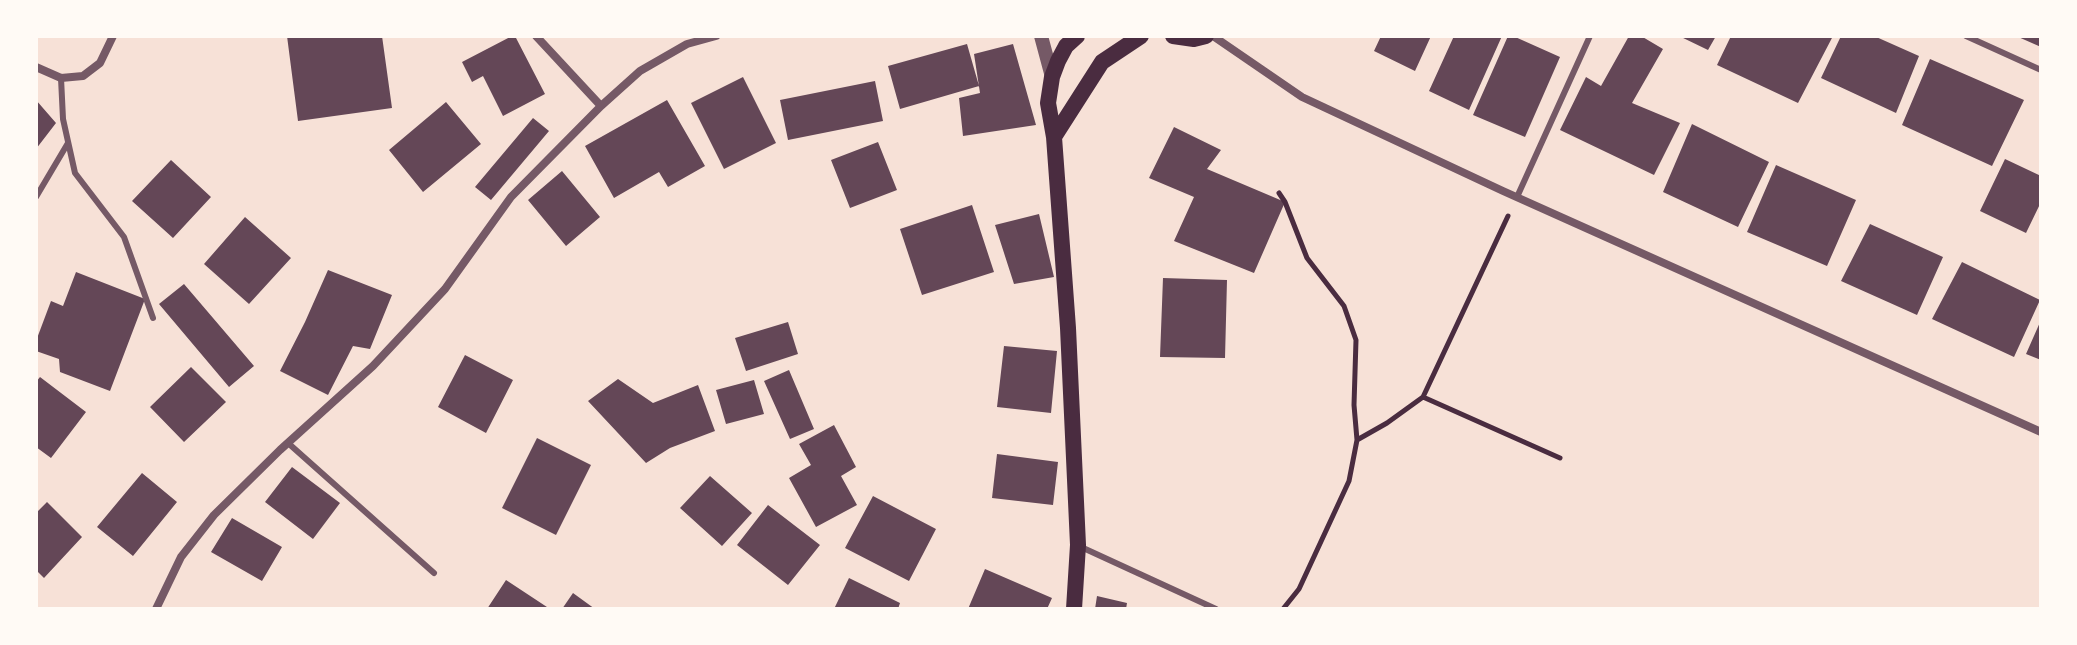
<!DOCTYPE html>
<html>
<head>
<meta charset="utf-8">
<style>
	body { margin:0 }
	#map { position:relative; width:2077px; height:645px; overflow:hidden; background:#f7e1d7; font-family:"PT Sans Narrow",sans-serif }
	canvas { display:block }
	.frame { position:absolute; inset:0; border:38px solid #fffaf5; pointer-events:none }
</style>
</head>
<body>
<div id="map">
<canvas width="2077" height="645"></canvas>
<div class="frame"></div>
</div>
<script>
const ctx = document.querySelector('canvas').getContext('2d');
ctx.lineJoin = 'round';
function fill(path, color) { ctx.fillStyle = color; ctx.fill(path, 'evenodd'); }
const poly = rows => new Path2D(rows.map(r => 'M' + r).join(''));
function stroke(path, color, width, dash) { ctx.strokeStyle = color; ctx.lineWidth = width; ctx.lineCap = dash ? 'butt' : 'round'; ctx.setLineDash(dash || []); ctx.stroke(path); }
fill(poly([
	[287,36,382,36,392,108,298,121],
	[512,36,515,36,545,94,503,116,483,76,472,82,462,62],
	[1381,36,1431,36,1415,71,1374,51],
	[1454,36,1502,36,1469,110,1429,91],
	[1508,36,1513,36,1560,57,1525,137,1473,115],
	[1629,36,1641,36,1663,49,1632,103,1680,123,1654,175,1560,130,1586,77,1601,86],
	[1679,36,1716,36,1708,50],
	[1731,36,1833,36,1798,103,1717,65],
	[1841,36,1874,36,1919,56,1896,113,1821,78],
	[2016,36,2041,36,2041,47],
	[967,44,979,86,900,109,888,66],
	[1013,44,1036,125,963,136,959,98,980,93,974,54],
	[1930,59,2024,100,1992,166,1902,125],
	[743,77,776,143,724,169,691,103],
	[875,81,883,121,788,140,780,100],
	[36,100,56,123,36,149],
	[667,100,705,166,668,187,659,172,614,198,585,146],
	[446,102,481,144,423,192,389,150],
	[533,118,549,131,491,200,475,187],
	[1692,124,1769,162,1738,227,1663,192],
	[1174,127,1221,150,1207,169,1285,202,1254,273,1174,241,1194,197,1149,178],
	[878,142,897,190,850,208,831,160],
	[2005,159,2041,176,2041,202,2026,233,1980,211],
	[171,160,211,197,173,238,132,201],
	[1776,165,1856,200,1827,266,1747,232],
	[562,171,600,217,566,246,528,200],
	[972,205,994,272,922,295,900,229],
	[1039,214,1054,277,1014,284,995,225],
	[245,217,291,258,249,304,204,264],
	[1870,224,1943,257,1917,315,1841,281],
	[1962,262,2040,300,2014,357,1932,319],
	[328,270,392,295,370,349,353,346,328,395,280,371,305,322],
	[76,272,145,299,110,391,60,372,59,359,36,351,36,341,51,301,63,306],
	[1163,278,1227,280,1225,358,1160,357],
	[184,284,254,366,229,387,159,304],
	[2041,320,2041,360,2026,354],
	[788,322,798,354,746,371,735,338],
	[1004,346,1057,351,1051,413,997,407],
	[465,355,513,380,486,433,438,407],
	[191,367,226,402,184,442,150,407],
	[789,370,814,429,790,439,764,381],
	[40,377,86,412,51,458,36,447,36,382],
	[618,379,653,403,698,385,715,431,670,448,646,463,588,401],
	[754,380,764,414,726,424,716,390],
	[834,425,856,467,841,476,857,505,816,527,789,478,811,465,799,444],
	[537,438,591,465,556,535,502,508],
	[997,454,1058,462,1053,505,992,498],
	[292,467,340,503,313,539,265,502],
	[142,473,177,502,133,556,97,527],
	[710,476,752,513,722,546,680,508],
	[873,496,936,529,909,581,845,548],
	[47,502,82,537,44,578,36,570,36,513],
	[768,505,820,545,788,585,737,545],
	[232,518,282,547,262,581,211,552],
	[985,569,1052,598,1047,609,968,609],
	[849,578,900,603,898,609,834,609],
	[506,580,550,609,487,609],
	[573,593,595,609,562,609],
	[1097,596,1127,603,1126,609,1095,609]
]), '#644757');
stroke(poly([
	[1279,193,1285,202,1307,258,1344,306,1356,340,1354,405,1357,440],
	[1423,397,1560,458],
	[1283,609,1299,589,1349,481,1357,440,1387,423,1423,397,1508,216]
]), '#4a2c40', 5);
stroke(poly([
	[1966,36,2041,70],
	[61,78,63,119,75,173,124,237,153,318],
	[36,197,68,143],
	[1517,197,1590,36],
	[288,443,434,573],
	[1081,547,1216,609]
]), '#755966', 6);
stroke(poly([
	[536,36,601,106],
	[1213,36,1302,97,1503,191,2041,432],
	[36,67,61,78,83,76,100,63,113,36],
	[156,609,181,557,214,515,280,450,373,366,445,289,511,197,601,106,640,71,687,44,716,36]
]), '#755966', 8);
stroke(poly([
	[1041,36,1052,77]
]), '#755966', 14);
stroke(poly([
	[1173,36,1194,39,1206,36],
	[1054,137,1102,62,1141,36],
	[1074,609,1078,545,1068,328,1054,137,1048,103,1052,77,1058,61,1066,46,1077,36]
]), '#4a2c40', 16);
</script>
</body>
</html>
